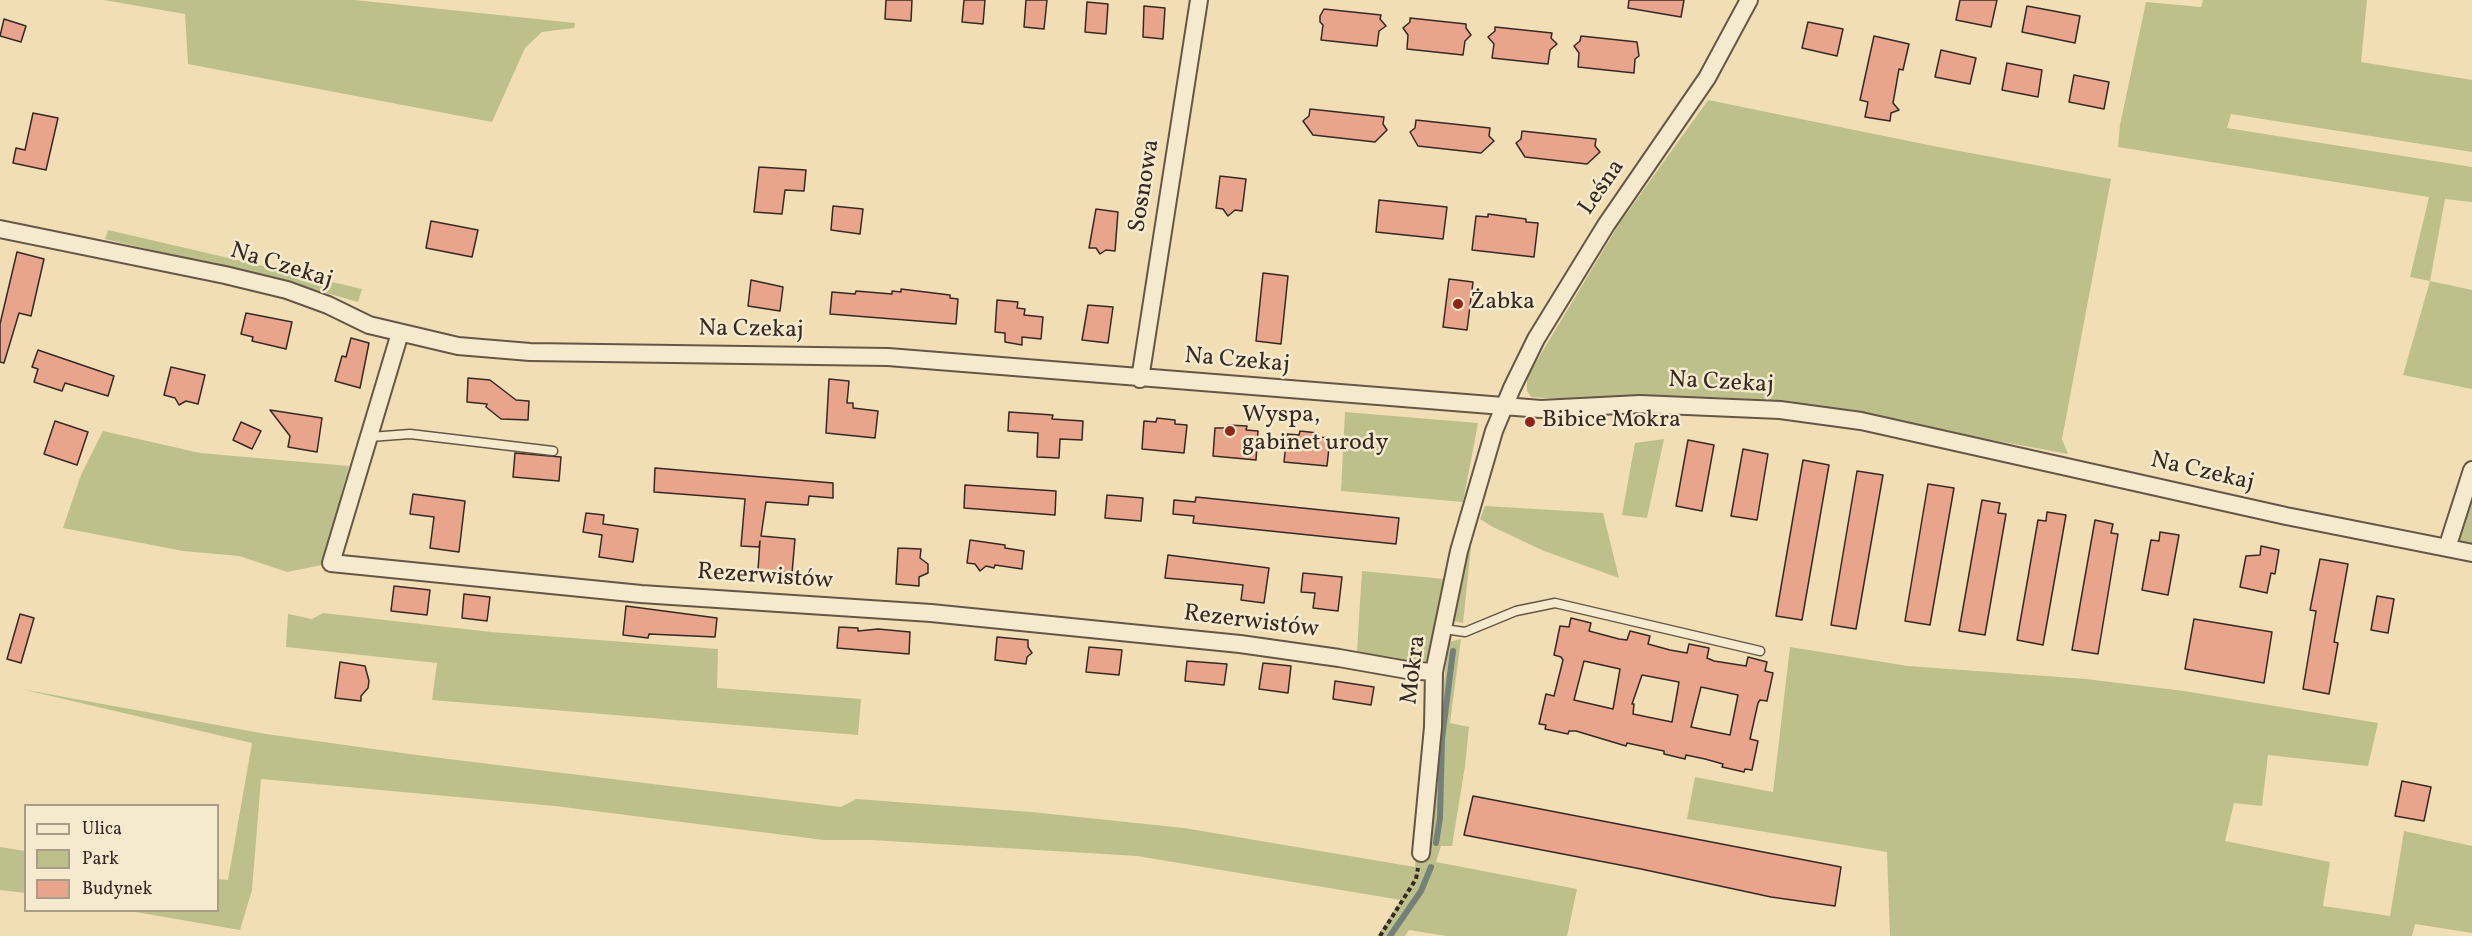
<!DOCTYPE html>
<html>
<head>
<meta charset="utf-8">
<style>
	body { margin:0 }
	#map { position:relative; width:2472px; height:936px; overflow:hidden; background:#f1deb4; font-family:Vollkorn,serif }
	canvas { display:block }
	.legend { position:absolute; left:24px; top:804px; width:195px; height:108px; box-sizing:border-box; background:#f6eace; border:2px solid #a99d8a; margin:0; padding:8px 10px; list-style:none; font-size:18px; color:#362923 }
	.legend li { display:flex; align-items:center; gap:12px; height:30px }
	.legend b { width:30px; border:2px solid #a99d8a }
</style>
</head>
<body>
<div id="map">
<canvas width="2472" height="936"></canvas>
<ul class="legend">
<li><b style="height:8px;background:#f6eace"></b>Ulica</li>
<li><b style="height:16px;background:#bdc08a"></b>Park</li>
<li><b style="height:16px;background:#e8a58b"></b>Budynek</li>
</ul>
</div>
<script>
const ctx = document.querySelector('canvas').getContext('2d');
ctx.lineJoin = 'round';
function fill(path, color) { ctx.fillStyle = color; ctx.fill(path, 'evenodd'); }
const poly = rows => new Path2D(rows.map(r => 'M' + r).join(''));
function stroke(path, color, width, dash) { ctx.strokeStyle = color; ctx.lineWidth = width; ctx.lineCap = dash ? 'butt' : 'round'; ctx.setLineDash(dash || []); ctx.stroke(path); }
function drawText(font, color, halo, rows, align = 'center') {
  ctx.font = font + ' Vollkorn,serif'; ctx.lineWidth = 5; ctx.setLineDash([]); ctx.textBaseline = 'middle'; ctx.strokeStyle = halo; ctx.fillStyle = color; for (const [text, x, y, turn = 0] of rows) {
    ctx.save(); ctx.translate(x, y); ctx.rotate((+turn || 0) * Math.PI / 180); ctx.textAlign = isNaN(turn) ? turn : align; if (halo) ctx.strokeText(text, 0, 0); ctx.fillText(text, 0, 0); ctx.restore();
  }
}
fill(poly([
	[104,0,355,0,575,23,574,28,542,32,525,48,492,122,188,64,185,14],
	[2203,0,2367,0,2361,62,2472,80,2472,152,2231,114,2227,128,2472,167,2472,202,2445,199,2430,281,2472,290,2472,389,2403,375,2430,281,2410,277,2429,197,2118,147,2120,125,2146,2,2201,7],
	[1708,100,1938,147,2111,179,2062,439,2068,454,1782,401,1711,397,1574,400,1531,397,1527,391,1527,377,1619,224],
	[108,230,362,289,358,302,285,281,105,239],
	[1345,412,1478,423,1463,502,1341,491],
	[103,431,200,453,349,466,322,565,287,572,239,556,183,551,63,528,81,475],
	[1664,439,1647,518,1622,515,1635,443],
	[2472,490,2472,546,2457,543],
	[1485,506,1603,513,1619,578,1544,551,1493,527,1480,519],
	[1466,546,1471,547,1463,623,1454,621],
	[1362,571,1444,579,1428,660,1405,663,1357,651],
	[323,613,491,632,718,649,717,688,861,699,858,735,432,700,437,663,286,647,288,614,312,619],
	[1461,639,1450,723,1469,727,1465,766,1452,846,1441,846,1436,862,1577,889,1567,936,1447,936,1409,930,1405,936,1377,936,1401,900,1137,856,872,840,824,840,555,806,261,779,252,890,240,930,130,911,218,910,218,879,228,880,252,743,21,689,266,734,424,756,841,807,856,799,1031,812,1184,828,1415,867,1426,721,1439,722,1449,642],
	[1790,647,1908,666,2086,679,2184,691,2378,723,2368,766,2268,755,2262,806,2234,803,2225,841,2330,862,2323,906,2390,916,2404,831,2472,846,2472,933,2415,924,2412,936,1890,936,1887,852,1687,819,1695,777,1773,792],
	[0,847,25,851,25,893,0,890]
]), '#bdc08a');
stroke(poly([
	[1436,843,1440,818,1442,739,1453,651],
	[1390,936,1421,891,1431,867]
]), '#738178', 6);
const building = poly([
	[886,0,912,0,911,21,885,19,886,0],
	[964,0,985,0,983,24,962,22,964,0],
	[1026,0,1047,0,1044,29,1024,27,1026,0],
	[1629,0,1684,0,1681,17,1628,8,1629,0],
	[1960,0,1997,0,1991,27,1956,20,1960,0],
	[1087,2,1108,4,1106,34,1085,32,1087,2],
	[1144,6,1165,8,1163,39,1143,37,1144,6],
	[2027,6,2080,16,2075,43,2022,32,2027,6],
	[1324,9,1381,15,1380,19,1386,26,1379,31,1377,46,1321,40,1323,25,1320,22,1320,16,1324,9],
	[1410,18,1466,24,1466,28,1471,35,1465,41,1463,55,1407,49,1408,35,1403,28,1410,22,1410,18],
	[4,19,26,26,21,42,0,36,4,19],
	[1808,22,1843,29,1837,56,1802,48,1808,22],
	[1495,27,1552,33,1551,38,1557,44,1550,50,1548,64,1492,58,1494,44,1488,37,1495,31,1495,27],
	[1581,36,1637,42,1639,56,1635,59,1634,73,1578,67,1579,53,1574,46,1580,41,1581,36],
	[1874,36,1909,44,1903,70,1899,69,1893,103,1899,110,1891,113,1890,121,1865,117,1868,102,1860,100,1874,36],
	[1941,50,1976,58,1970,84,1935,77,1941,50],
	[2007,63,2042,70,2038,97,2002,90,2007,63],
	[2074,75,2109,82,2104,109,2069,102,2074,75],
	[1310,109,1384,117,1383,124,1387,130,1375,142,1313,135,1303,121,1309,116,1310,109],
	[33,113,58,118,46,170,13,163,16,148,25,150,33,113],
	[1416,120,1490,128,1489,136,1494,141,1481,153,1418,146,1410,132,1415,128,1416,120],
	[1522,131,1596,139,1595,146,1600,152,1587,164,1525,157,1516,143,1521,139,1522,131],
	[759,167,806,170,804,191,785,190,782,214,754,212,759,167],
	[1220,176,1246,179,1242,211,1235,210,1228,216,1223,209,1216,208,1220,176],
	[1379,200,1447,207,1443,239,1376,232,1379,200],
	[833,206,863,209,860,234,831,230,833,206],
	[1096,209,1118,212,1115,251,1106,250,1100,254,1096,248,1089,248,1096,209],
	[1488,214,1526,219,1526,222,1538,223,1534,257,1472,250,1476,216,1488,217,1488,214],
	[431,221,478,230,472,257,426,248,431,221],
	[17,252,44,259,31,316,19,313,4,363,0,362,0,324,17,252],
	[1263,273,1288,276,1281,344,1256,341,1263,273],
	[1449,279,1473,282,1467,330,1443,327,1449,279],
	[751,280,783,287,780,311,748,306,751,280],
	[901,289,950,295,950,298,958,299,956,324,830,314,832,292,855,294,856,291,892,294,892,291,901,292,901,289],
	[997,300,1018,302,1017,308,1025,309,1024,315,1043,317,1041,339,1022,337,1022,345,1005,342,1005,333,995,332,997,300],
	[1088,305,1113,307,1108,343,1082,340,1088,305],
	[246,313,292,322,286,349,252,341,253,337,241,334,246,313],
	[351,338,369,343,360,388,335,381,342,356,346,357,351,338],
	[38,350,114,376,108,396,65,383,62,391,34,382,38,369,32,367,38,350],
	[171,367,205,375,198,404,186,401,179,405,175,398,164,395,171,367],
	[468,378,490,380,516,400,529,401,528,420,501,419,486,407,487,404,467,402,468,378],
	[829,379,849,381,847,403,853,403,853,408,878,411,875,438,826,433,829,379],
	[270,410,322,418,317,452,288,447,290,436,270,410],
	[1009,412,1053,415,1052,419,1083,421,1082,440,1060,439,1059,458,1037,457,1038,433,1008,431,1009,412],
	[1157,418,1175,420,1175,424,1187,425,1184,453,1142,449,1144,421,1156,422,1157,418],
	[55,421,88,432,77,465,44,454,55,421],
	[241,422,261,431,252,449,233,440,241,422],
	[1228,425,1247,426,1246,430,1258,431,1256,460,1213,456,1215,428,1228,428,1228,425],
	[1300,431,1318,433,1318,437,1330,438,1327,466,1284,462,1287,434,1299,435,1300,431],
	[1688,440,1714,445,1702,511,1676,506,1688,440],
	[1743,449,1768,454,1757,520,1731,516,1743,449],
	[515,453,561,457,559,481,513,477,515,453],
	[1803,460,1829,465,1802,620,1776,616,1803,460],
	[655,468,833,483,833,498,809,496,808,505,766,502,761,536,795,539,792,573,758,570,760,541,759,547,741,546,745,499,654,492,655,468],
	[1857,471,1883,475,1856,629,1831,625,1857,471],
	[1928,484,1954,488,1930,625,1905,621,1928,484],
	[965,485,1056,491,1055,515,964,508,965,485],
	[413,494,465,501,459,552,430,548,434,517,410,514,413,494],
	[1107,495,1143,498,1141,521,1105,518,1107,495],
	[1196,497,1399,518,1396,544,1193,523,1194,516,1173,514,1174,500,1195,502,1196,497],
	[1982,500,2000,503,1998,513,2006,514,1985,635,1959,631,1982,500],
	[2047,512,2066,515,2043,645,2017,640,2038,520,2046,521,2047,512],
	[586,513,604,515,603,524,638,529,633,562,599,557,602,535,583,532,586,513],
	[2095,520,2113,524,2111,533,2118,534,2098,654,2072,650,2095,520],
	[2160,532,2179,535,2168,595,2142,590,2151,540,2159,541,2160,532],
	[970,540,1005,545,1005,548,1024,551,1022,569,995,565,994,568,986,566,980,571,975,564,967,563,970,540],
	[2261,546,2279,550,2275,574,2271,573,2267,593,2240,587,2246,556,2260,555,2261,546],
	[898,548,921,549,920,558,928,564,928,573,919,577,919,586,896,584,898,548],
	[1168,555,1269,568,1264,603,1241,600,1243,585,1165,578,1168,555],
	[2320,559,2348,564,2334,642,2338,643,2329,694,2303,689,2316,611,2310,610,2320,559],
	[1303,573,1342,577,1338,611,1313,608,1315,593,1301,592,1303,573],
	[394,586,430,590,427,615,391,611,394,586],
	[464,594,490,597,487,621,462,618,464,594],
	[2377,596,2394,599,2388,633,2371,630,2377,596],
	[626,606,717,618,715,637,649,634,648,638,623,635,626,606],
	[20,614,34,618,21,663,7,659,20,614],
	[1571,618,1591,623,1589,631,1619,639,1627,640,1630,631,1650,636,1648,644,1670,650,1687,653,1689,644,1709,648,1707,658,1714,661,1746,666,1748,657,1767,662,1765,671,1773,673,1767,701,1760,700,1758,703,1750,739,1758,741,1752,770,1745,769,1744,772,1722,767,1723,764,1705,759,1686,755,1685,759,1664,754,1664,751,1627,743,1626,746,1576,731,1569,731,1568,734,1545,729,1546,725,1539,724,1546,694,1554,696,1563,660,1561,657,1554,655,1560,626,1569,627,1571,618],
	[1584,661,1620,669,1613,709,1574,700,1584,661],
	[1642,675,1679,682,1672,722,1633,714,1634,704,1632,704,1642,675],
	[1701,687,1738,695,1730,735,1691,727,1701,687],
	[2194,619,2272,632,2264,683,2185,669,2194,619],
	[839,627,858,628,858,631,878,629,910,632,909,654,837,648,839,627],
	[997,637,1028,640,1028,647,1032,653,1027,657,1026,664,995,660,997,637],
	[1089,647,1122,650,1119,675,1086,672,1089,647],
	[1187,661,1227,664,1224,685,1185,681,1187,661],
	[340,662,365,666,369,681,368,688,361,696,361,701,335,698,340,662],
	[1263,663,1291,666,1288,693,1259,689,1263,663],
	[1335,681,1374,687,1371,705,1333,699,1335,681],
	[2402,781,2431,787,2424,821,2395,816,2402,781],
	[1473,796,1841,867,1835,906,1771,897,1641,869,1464,835,1473,796]
]);
fill(building, '#e8a58b');
stroke(building, '#362923', 1.5);
const service = poly([
	[370,437,410,434,553,451],
	[1444,629,1465,632,1516,611,1555,603,1760,651]
]);
const minor = poly([
	[0,229,225,275,287,290,328,305,369,325,458,346,530,352,888,357,1541,409,1640,404,1780,410,1861,421,2286,516,2472,553],
	[400,333,331,563,641,594,931,613,1240,644,1339,658,1407,670,1434,672],
	[1140,379,1199,0],
	[2447,548,2472,470],
	[1421,853,1433,727,1434,672,1459,551,1494,431,1512,388,1536,339,1606,225,1707,78,1749,0]
]);
stroke(service, '#655647', 11);
stroke(minor, '#655647', 20);
stroke(poly([
	[1380,936,1416,879,1418,868]
]), '#362923', 4, [4.5, 3]);
stroke(service, '#f6eace', 8);
stroke(minor, '#f6eace', 16);
for (const [x, y, r, color] of [
	[1458,304,6,"#8f2418"],
	[1530,422,6,"#8f2418"],
	[1230,431,6,"#8f2418"]
]) { const dot = new Path2D(); dot.arc(x, y, r, 0, 2 * Math.PI); ctx.fillStyle = color; ctx.fill(dot); stroke(dot, '#f6eace', 2); }
drawText('24px', '#362923', '#f6eace', [
	["Sosnowa",1146,186,-81],
	["Leśna",1603,188,-55],
	["Na Czekaj",281,267,17],
	["Na Czekaj",751,331,1],
	["Na Czekaj",1237,362,5],
	["Na Czekaj",1721,384,3],
	["Na Czekaj",2202,473,13],
	["Rezerwistów",765,578,4],
	["Rezerwistów",1251,623,7],
	["Mokra",1415,670,-83]
]);
drawText('24px', '#362923', '#f6eace', [
	["Żabka",1470,304],
	["Wyspa,",1242,417],
	["gabinet urody",1242,445],
	["Bibice Mokra",1542,422]
], 'left');
</script>
</body>
</html>
